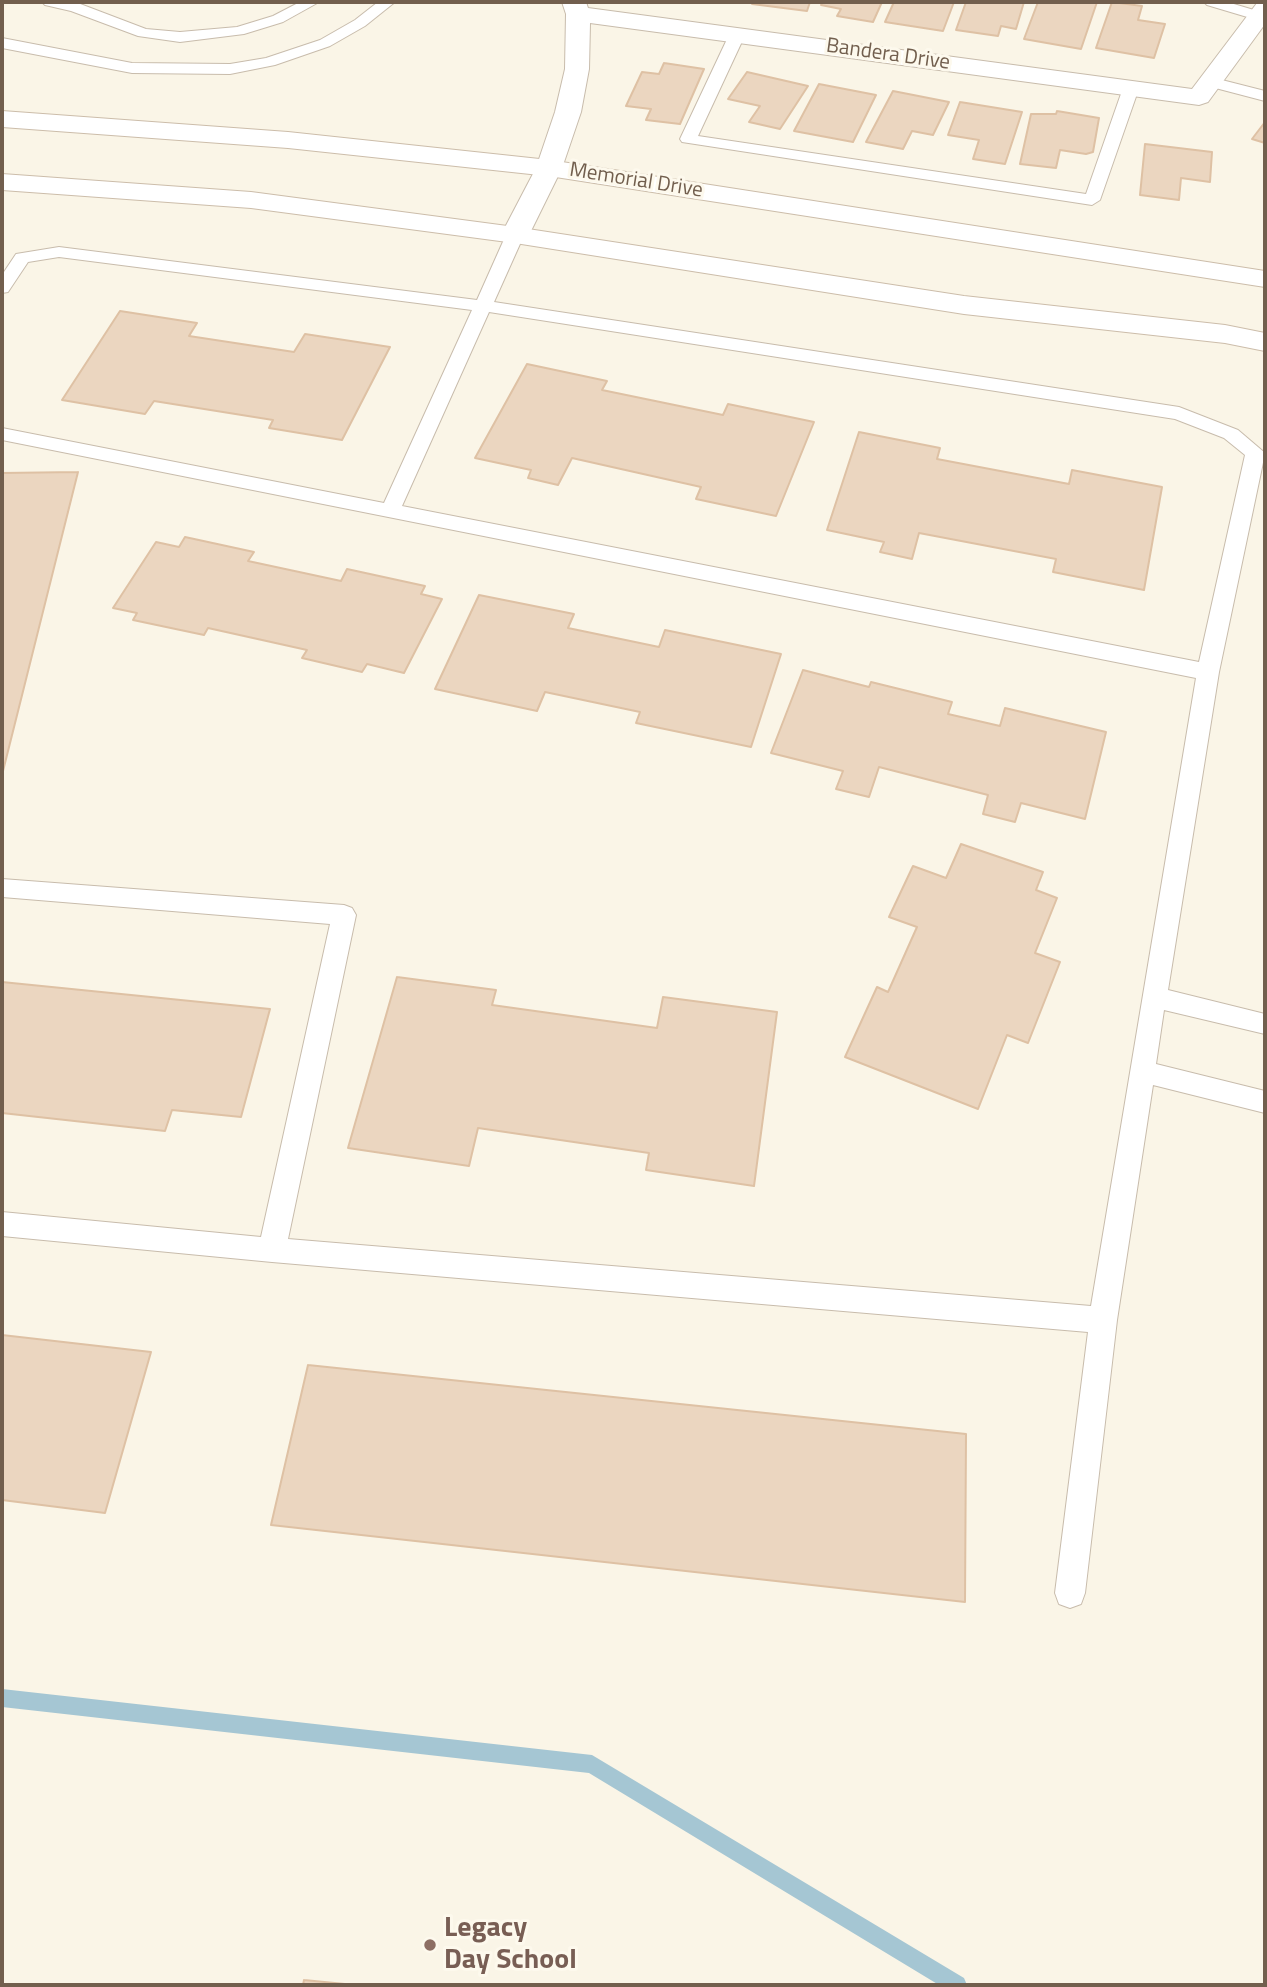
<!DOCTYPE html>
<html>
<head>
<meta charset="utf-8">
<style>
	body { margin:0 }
	#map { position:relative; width:1267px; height:1987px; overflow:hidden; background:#faf5e7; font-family:"Titillium Web",sans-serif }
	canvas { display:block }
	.frame { position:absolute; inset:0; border:4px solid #725f4e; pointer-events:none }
</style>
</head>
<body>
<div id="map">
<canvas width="1267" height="1987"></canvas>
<div class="frame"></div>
</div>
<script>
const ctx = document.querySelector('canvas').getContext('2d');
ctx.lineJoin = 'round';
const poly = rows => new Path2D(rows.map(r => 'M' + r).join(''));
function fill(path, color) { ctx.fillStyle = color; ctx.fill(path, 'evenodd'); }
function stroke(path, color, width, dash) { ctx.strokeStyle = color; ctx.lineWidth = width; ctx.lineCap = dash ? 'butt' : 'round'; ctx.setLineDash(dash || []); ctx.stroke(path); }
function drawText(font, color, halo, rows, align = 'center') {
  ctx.font = font + ' "Titillium Web",sans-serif'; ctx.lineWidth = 6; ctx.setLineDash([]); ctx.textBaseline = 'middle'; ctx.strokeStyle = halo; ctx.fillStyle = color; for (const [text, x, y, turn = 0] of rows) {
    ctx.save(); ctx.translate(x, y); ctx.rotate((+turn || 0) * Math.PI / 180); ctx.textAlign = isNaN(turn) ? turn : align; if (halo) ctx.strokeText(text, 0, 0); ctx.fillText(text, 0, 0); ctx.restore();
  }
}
fill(poly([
	[2,1689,592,1755,964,1978,967,1985,939,1985,589,1773,2,1707,2,1689]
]), '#a5c6d3');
const building = poly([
	[753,2,810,2,807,11,752,4,753,2],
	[823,2,882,2,873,22,837,16,841,9,821,5,823,2],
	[894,2,954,2,943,31,885,22,894,2],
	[966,2,1024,2,1016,29,1001,26,998,36,956,30,966,2],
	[1038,2,1097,2,1081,49,1024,39,1038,2],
	[1112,2,1142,6,1138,20,1165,24,1154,58,1096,48,1112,2],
	[664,63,704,69,680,124,646,120,651,109,626,106,642,72,659,74,664,63],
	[747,72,808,86,780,129,749,122,760,106,728,99,747,72],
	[819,84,876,95,853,142,794,131,819,84],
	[893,91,949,102,933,135,912,131,903,149,866,142,893,91],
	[960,102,1022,112,1005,164,973,159,979,140,948,135,960,102],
	[1057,111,1099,118,1093,152,1086,154,1060,150,1056,168,1020,164,1031,114,1056,114,1057,111],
	[1265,122,1265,143,1252,139,1265,122],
	[1145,144,1212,152,1210,182,1181,178,1179,200,1140,195,1145,144],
	[120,311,197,323,189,336,294,352,305,334,390,347,342,440,269,428,273,420,154,401,145,414,62,400,120,311],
	[527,364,607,381,602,390,723,415,728,404,814,422,776,516,696,499,701,487,572,458,558,485,528,478,531,470,475,458,527,364],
	[859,432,940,448,937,459,1069,484,1072,470,1162,487,1144,590,1053,572,1056,559,919,533,912,559,880,552,884,542,827,530,859,432],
	[78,472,2,775,2,473,78,472],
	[185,537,254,552,248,561,341,581,347,569,425,586,421,594,442,599,404,673,367,664,362,672,302,658,307,650,208,628,204,635,133,620,137,613,113,608,156,542,179,547,185,537],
	[479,595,574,614,568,628,659,647,665,630,781,654,751,747,636,723,640,712,545,692,537,711,435,689,479,595],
	[803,670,869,687,871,682,952,702,948,714,1000,726,1005,708,1106,732,1085,819,1021,803,1015,822,983,814,988,795,879,767,869,797,836,789,843,771,771,753,803,670],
	[961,844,1043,872,1036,890,1057,898,1035,953,1060,962,1028,1043,1007,1035,978,1109,845,1057,877,987,888,992,917,927,889,917,913,866,946,878,961,844],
	[397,977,496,990,492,1005,657,1028,663,997,777,1012,754,1186,646,1170,649,1153,478,1128,469,1166,348,1148,397,977],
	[2,982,270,1009,241,1117,172,1110,165,1131,2,1113,2,982],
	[2,1335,151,1352,105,1513,2,1500,2,1335],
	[308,1365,966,1434,965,1602,271,1525,308,1365],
	[304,1980,355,1985,303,1985,304,1980]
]);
fill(building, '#ebd6c0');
stroke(building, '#dec1a4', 2);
const lane = poly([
	[42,2,75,2,146,29,180,32,237,27,273,16,300,2,319,2,283,22,244,34,180,42,138,36,71,11,45,5,42,2],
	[378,2,395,2,365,26,330,46,275,65,230,74,132,73,2,48,2,38,132,63,230,64,266,58,320,40,355,20,378,2],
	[1204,2,1227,2,1264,13,1265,18,1254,19,1207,5,1204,2],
	[737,30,745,35,698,136,1086,194,1123,88,1131,83,1139,88,1100,200,1092,205,682,142,680,139,729,35,737,30],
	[1210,77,1265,91,1265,101,1204,85,1202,82,1210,77],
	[515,230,524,235,494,302,1179,407,1238,430,1265,453,1219,672,1168,990,1265,1014,1265,1034,1164,1010,1156,1064,1265,1091,1265,1113,1153,1085,1117,1320,1085,1593,1081,1604,1070,1608,1059,1604,1055,1593,1088,1332,272,1262,2,1236,2,1212,261,1237,330,924,2,897,2,879,344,905,352,908,356,915,288,1239,1091,1306,1196,678,2,440,2,428,384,503,472,310,59,257,28,262,8,292,2,293,2,275,16,254,59,247,477,300,506,235,515,230],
	[489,312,1175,419,1224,438,1245,455,1199,662,402,506,489,312]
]);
const street = poly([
	[562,2,586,2,588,8,1192,89,1257,3,1265,2,1265,24,1208,102,1199,105,590,23,589,69,581,112,562,168,529,235,525,241,515,243,505,241,501,235,536,168,555,112,565,69,566,14,562,2]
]);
const secondary = poly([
	[2,111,288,132,549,160,1265,271,1265,287,549,176,288,148,2,127,2,111],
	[2,174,251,192,515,227,964,296,1225,325,1265,333,1265,351,1225,343,964,314,515,243,251,208,2,190,2,174]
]);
stroke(lane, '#c8bcac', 2);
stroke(street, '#c8bcac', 2);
stroke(secondary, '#ccbdaa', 2);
fill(lane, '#fff');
fill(street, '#fff');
fill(secondary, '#fff');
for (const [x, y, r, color] of [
	[430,1945,7,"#8d6e63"]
]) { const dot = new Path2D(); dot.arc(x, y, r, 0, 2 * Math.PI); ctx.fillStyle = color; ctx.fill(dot); stroke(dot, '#fdf9ed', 2.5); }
drawText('21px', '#725f4e', '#fdf9ed', [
	["Bandera Drive",888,55,8],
	["Memorial Drive",636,181,9]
]);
drawText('bold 28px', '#785e54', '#fdf9ed', [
	["Legacy",444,1929],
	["Day School",444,1961]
], 'left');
</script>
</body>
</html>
